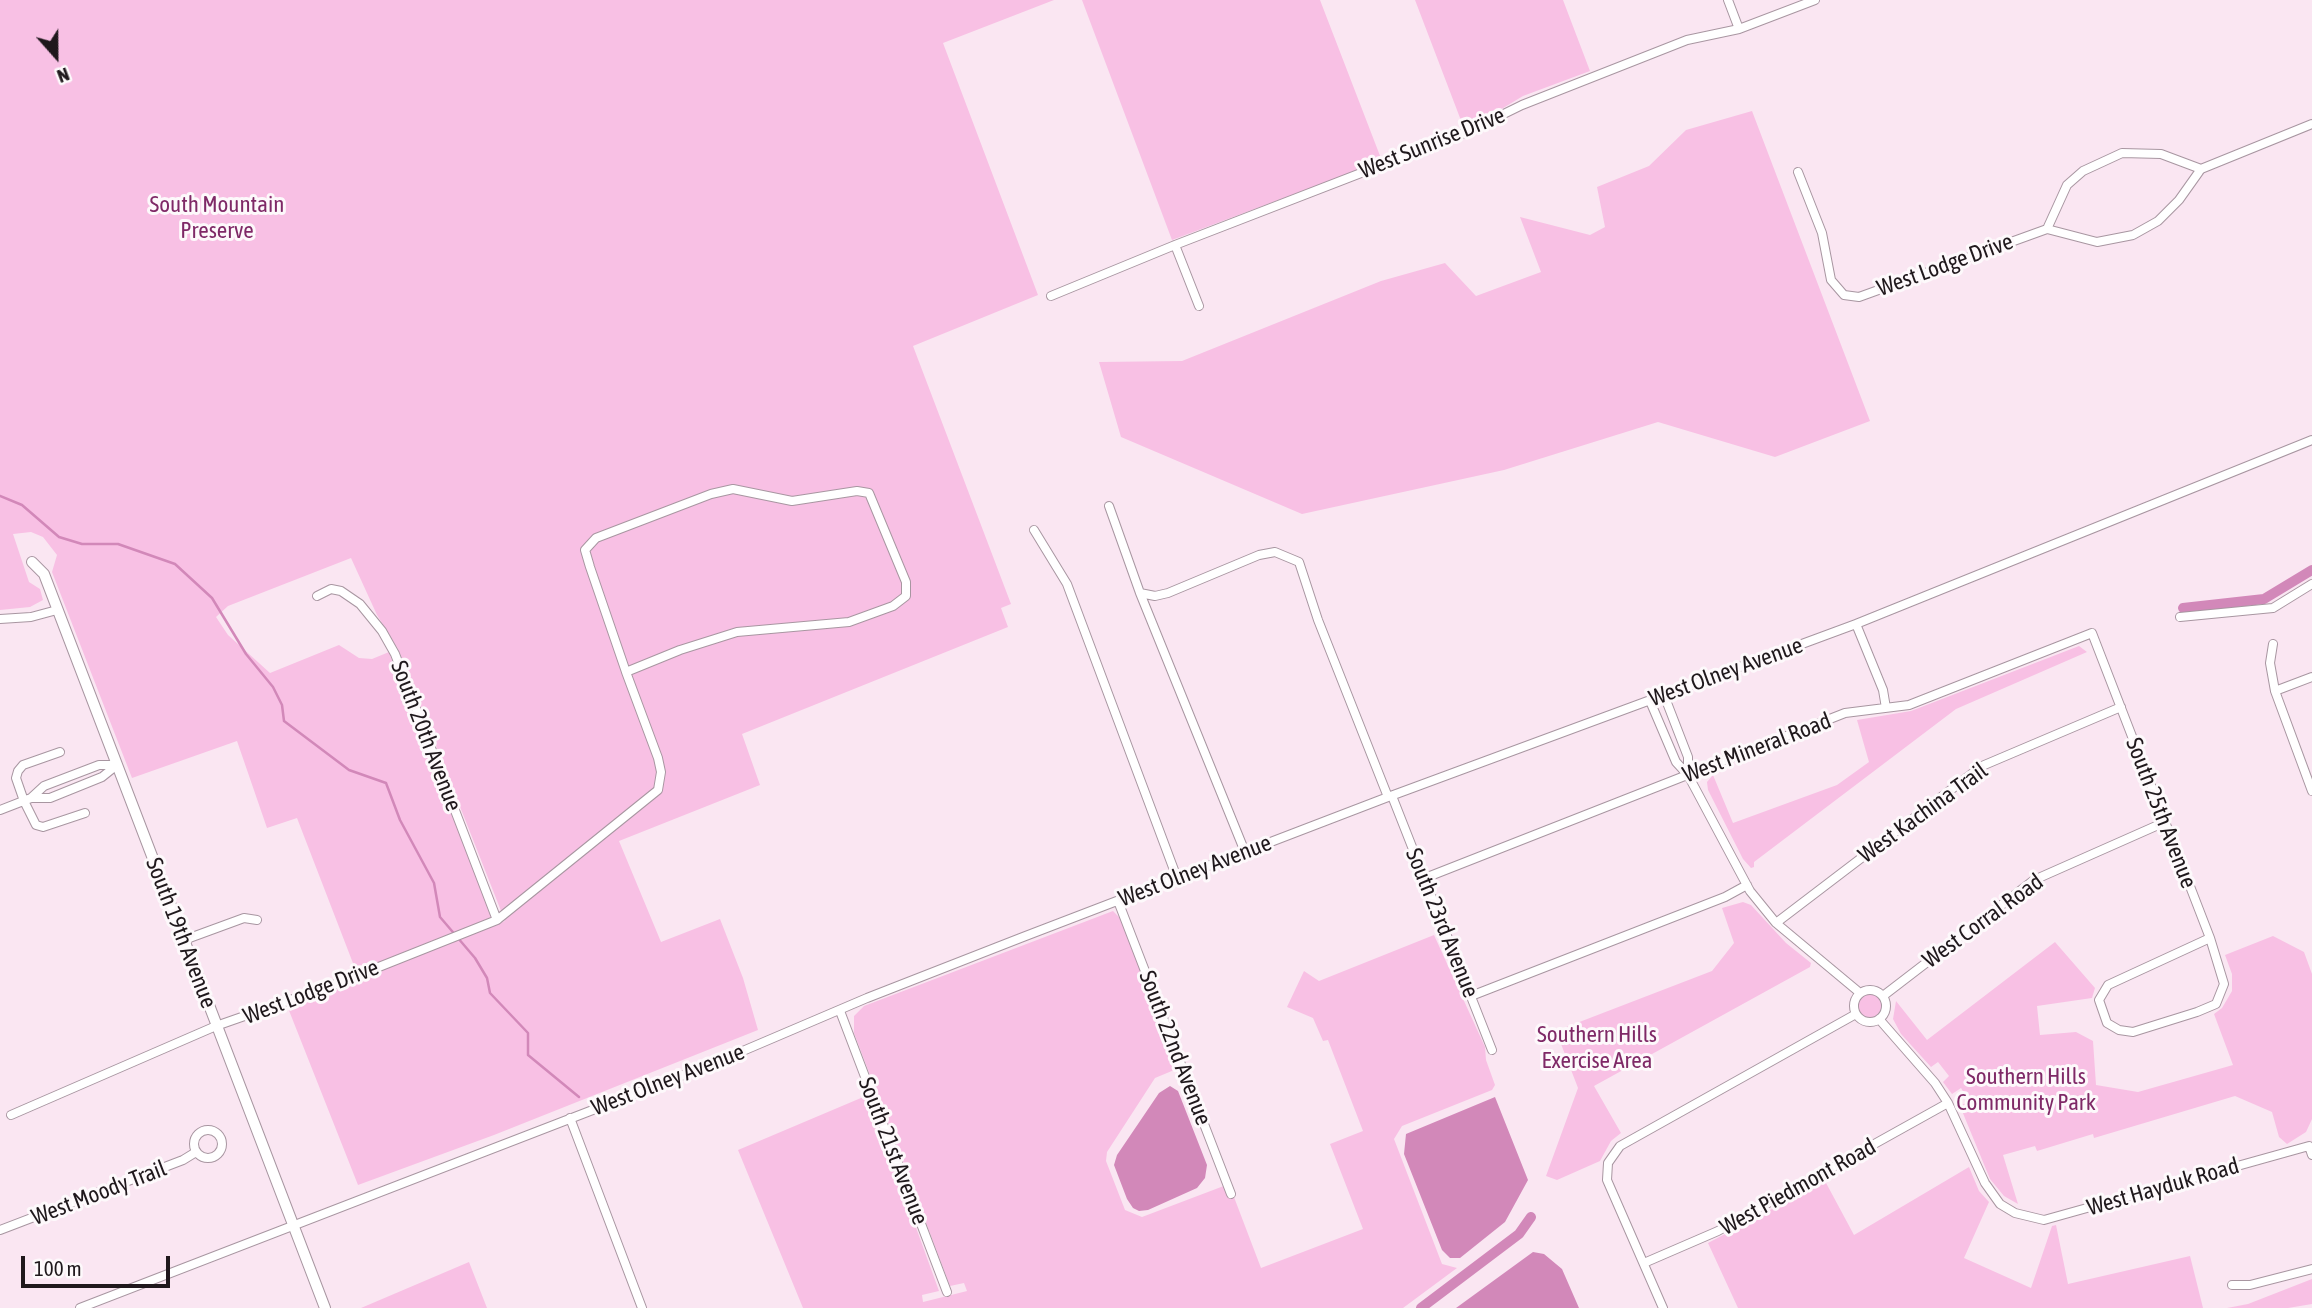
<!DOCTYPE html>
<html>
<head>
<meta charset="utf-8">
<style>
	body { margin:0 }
	#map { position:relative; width:2312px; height:1308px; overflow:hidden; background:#fae6f2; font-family:"Asap Condensed",sans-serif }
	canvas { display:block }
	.north { position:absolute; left:21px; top:21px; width:70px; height:70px; -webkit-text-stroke:5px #fdf9fb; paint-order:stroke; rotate:159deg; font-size:19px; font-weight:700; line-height:28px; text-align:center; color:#1f181c }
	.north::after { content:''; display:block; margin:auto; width:24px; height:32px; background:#1f181c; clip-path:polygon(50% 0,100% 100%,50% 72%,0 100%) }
	.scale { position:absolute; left:21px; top:1256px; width:149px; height:32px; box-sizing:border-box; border:4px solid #1f181c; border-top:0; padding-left:9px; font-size:21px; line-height:24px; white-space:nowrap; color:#1f181c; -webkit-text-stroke:5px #fdf9fb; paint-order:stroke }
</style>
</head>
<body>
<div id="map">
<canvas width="2312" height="1308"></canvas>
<div class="north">N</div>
<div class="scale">100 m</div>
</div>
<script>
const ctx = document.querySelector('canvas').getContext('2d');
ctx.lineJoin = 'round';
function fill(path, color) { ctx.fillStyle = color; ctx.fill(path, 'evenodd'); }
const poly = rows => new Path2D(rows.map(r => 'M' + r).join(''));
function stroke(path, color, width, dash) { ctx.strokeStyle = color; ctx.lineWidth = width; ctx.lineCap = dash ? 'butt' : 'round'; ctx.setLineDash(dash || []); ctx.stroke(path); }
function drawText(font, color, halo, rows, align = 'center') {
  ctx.font = font + ' "Asap Condensed",sans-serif'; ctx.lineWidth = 6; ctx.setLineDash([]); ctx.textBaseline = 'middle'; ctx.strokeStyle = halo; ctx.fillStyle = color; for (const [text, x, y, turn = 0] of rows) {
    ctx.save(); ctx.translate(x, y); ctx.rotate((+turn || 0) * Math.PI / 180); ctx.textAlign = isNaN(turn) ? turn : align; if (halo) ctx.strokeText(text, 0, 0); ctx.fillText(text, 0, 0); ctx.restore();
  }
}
fill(poly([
	[0,0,1054,0,943,43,1038,295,913,346,1011,604,1001,608,1008,627,742,734,760,785,619,841,661,942,720,919,743,978,758,1030,494,1135,358,1185,288,1008,505,921,398,649,377,615,351,558,228,606,216,617,228,635,270,673,339,645,359,658,372,659,389,652,490,907,491,918,356,971,297,818,267,828,237,741,132,778,52,572,57,555,43,537,31,532,13,534,29,582,40,589,43,600,30,607,0,610],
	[1082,0,1320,0,1382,161,1172,240],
	[1415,0,1563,0,1590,71,1523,96,1465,131],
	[1752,111,1870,421,1775,457,1658,422,1504,470,1302,514,1121,437,1099,362,1182,361,1381,281,1445,263,1476,296,1541,272,1520,217,1590,235,1605,227,1597,187,1649,166,1686,130],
	[2079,646,2087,652,1956,709,1754,862,1754,867,1751,868,1743,859,1708,790,1707,782,1713,775,1733,823,1837,785,1869,762,1857,720,1911,711],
	[1743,902,1751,905,1786,943,1811,963,1810,967,1594,1086,1621,1133,1611,1141,1600,1161,1557,1180,1546,1176,1578,1088,1556,1031,1712,971,1734,943,1722,908],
	[1113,911,1123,921,1179,1068,1155,1078,1107,1152,1106,1161,1125,1210,1142,1217,1229,1184,1261,1268,1363,1229,1330,1144,1363,1131,1328,1040,1323,1041,1313,1018,1287,1007,1304,971,1319,981,1434,935,1485,1047,1486,1060,1495,1085,1492,1090,1402,1126,1394,1139,1442,1264,1457,1268,1403,1308,803,1308,738,1150,868,1095,939,1291,922,1295,923,1302,967,1291,964,1283,950,1286,854,1033,854,1016,864,1006],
	[2273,936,2304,952,2312,974,2312,1119,2306,1132,2287,1144,2279,1137,2272,1112,2235,1096,2094,1138,2093,1134,2037,1151,2035,1146,2003,1155,2018,1204,2004,1196,1990,1179,1960,1106,1969,1101,1961,1088,1952,1094,1943,1082,1949,1076,1938,1062,1931,1067,1901,1034,1893,1019,1896,1001,1927,1040,2055,942,2095,988,2092,998,2037,1006,2040,1035,2076,1032,2093,1041,2096,1085,2138,1092,2233,1065,2214,1014,2222,1008,2232,991,2232,974,2225,955],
	'1854 1006a16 16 0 1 1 32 0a16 16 0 1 1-32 0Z',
	[1969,1167,1979,1191,1989,1202,1964,1258,2031,1288,2052,1226,2056,1225,2068,1284,2190,1256,2203,1308,1738,1308,1708,1243,1825,1181,1854,1235],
	[469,1262,487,1308,361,1308],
	[2312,1279,2312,1304,2288,1308,2227,1308,2248,1304]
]), '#f8c0e4');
fill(poly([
	[1170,1086,1178,1091,1207,1165,1205,1178,1197,1188,1148,1210,1139,1211,1133,1208,1127,1199,1114,1165,1117,1155,1159,1093],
	[1495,1097,1528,1180,1505,1222,1460,1258,1450,1258,1442,1250,1404,1154,1406,1134],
	[1533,1252,1544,1254,1562,1269,1579,1308,1456,1308]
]), '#d288b9');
stroke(poly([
	[0,496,22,505,59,537,82,544,118,544,175,564,212,598,246,654,273,687,282,705,284,721,349,770,386,783,400,820,434,883,440,917,475,958,487,978,490,993,528,1033,528,1055,579,1097]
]), '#d288b9', 2.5);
stroke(poly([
	[2183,608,2264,599,2312,570],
	[1421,1308,1519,1234,1531,1217]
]), '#d288b9', 10);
const minor = poly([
	[1728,0,1739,29],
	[1798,172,1822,233,1831,280,1844,295,1859,297,2047,229,2097,242,2133,235,2158,221,2179,200,2201,169,2312,124],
	[2047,229,2067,185,2083,171,2122,153,2161,154,2201,169],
	[1175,245,1199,306],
	[1051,296,1175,245,1467,132,1522,105,1687,40,1739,29,1815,0],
	[1109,506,1140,593,1155,596,1168,593,1259,555,1275,552,1299,562,1318,620,1388,797],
	[1034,530,1067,584,1177,878],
	[1140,593,1245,852],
	[317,596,331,589,341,591,360,604,382,631,395,654,497,920],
	[2180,617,2273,608,2312,584],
	[0,619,31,617,57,610],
	[1856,624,1883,690,1886,708],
	[2273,644,2270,663,2275,691,2312,791],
	[2275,691,2312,677],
	[1664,695,1688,757,1688,775],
	[1650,701,1676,762,1688,775,1750,891,1776,923,1860,993],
	[60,752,23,765,18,771,16,778,24,801,36,825,43,827,85,813],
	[1392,796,1492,1050],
	[31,798,44,786,99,765,117,765],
	[0,810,31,798,50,798,102,777,117,765],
	[1425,878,1845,713,1909,705,2092,633,2210,938,2224,984,2216,1004,2197,1012,2133,1032,2119,1030,2107,1023,2099,1000,2108,985,2210,938],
	[1118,901,1231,1194],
	[1776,923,1982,766,2121,707],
	[184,940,244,918,257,920],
	'1854 1006a16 16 0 1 1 32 0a16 16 0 1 1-32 0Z',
	[1471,996,1725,897,1747,885],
	[1883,996,2034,880,2165,822],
	[840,1011,947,1292],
	[1879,1019,1935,1083,1948,1103,1985,1183,2000,1204,2015,1213,2044,1220,2309,1146,2312,1155],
	[11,1115,216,1026,336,984,497,920,658,790,661,772,658,758,626,672,590,567,585,550,596,538,711,494,733,489,792,501,857,491,869,493,906,582,906,596,893,606,849,622,737,632,680,650,626,672],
	[570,1118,642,1308],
	'194 1144a14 14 0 1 1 28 0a14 14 0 1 1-28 0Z',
	[0,1230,183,1160,196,1152],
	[1644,1263,1718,1231,1948,1103],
	[2232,1285,2250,1285,2312,1269],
	[80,1308,717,1062,867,998,1023,937,1388,797,1856,624,2312,440],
	[1663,1308,1607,1180,1608,1163,1620,1146,1856,1014]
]);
const tertiary = poly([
	[32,562,44,574,325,1308]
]);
stroke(minor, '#a896a1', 10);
stroke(tertiary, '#a896a1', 12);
stroke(minor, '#fff', 8);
stroke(tertiary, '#fff', 10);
drawText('23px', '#1f181c', '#fdf9fb', [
	["West Sunrise Drive",1432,143,-22],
	["West Lodge Drive",1945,265,-20],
	["West Olney Avenue",1726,672,-20],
	["South 20th Avenue",426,736,69],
	["West Mineral Road",1757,748,-21],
	["West Kachina Trail",1923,813,-36],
	["South 25th Avenue",2161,813,69],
	["West Olney Avenue",1195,871,-21],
	["West Corral Road",1983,921,-36],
	["South 23rd Avenue",1442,923,68],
	["South 19th Avenue",181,933,69],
	["West Lodge Drive",311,992,-21],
	["South 22nd Avenue",1175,1048,69],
	["West Olney Avenue",668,1080,-21],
	["South 21st Avenue",893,1151,69],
	["West Piedmont Road",1798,1187,-29],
	["West Hayduk Road",2163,1187,-16],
	["West Moody Trail",99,1193,-21]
]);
drawText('23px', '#7f2967', '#fdf9fb', [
	["South Mountain",217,205],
	["Preserve",217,231],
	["Southern Hills",1597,1035],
	["Exercise Area",1597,1061],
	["Southern Hills",2026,1077],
	["Community Park",2026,1103]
]);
</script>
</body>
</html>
